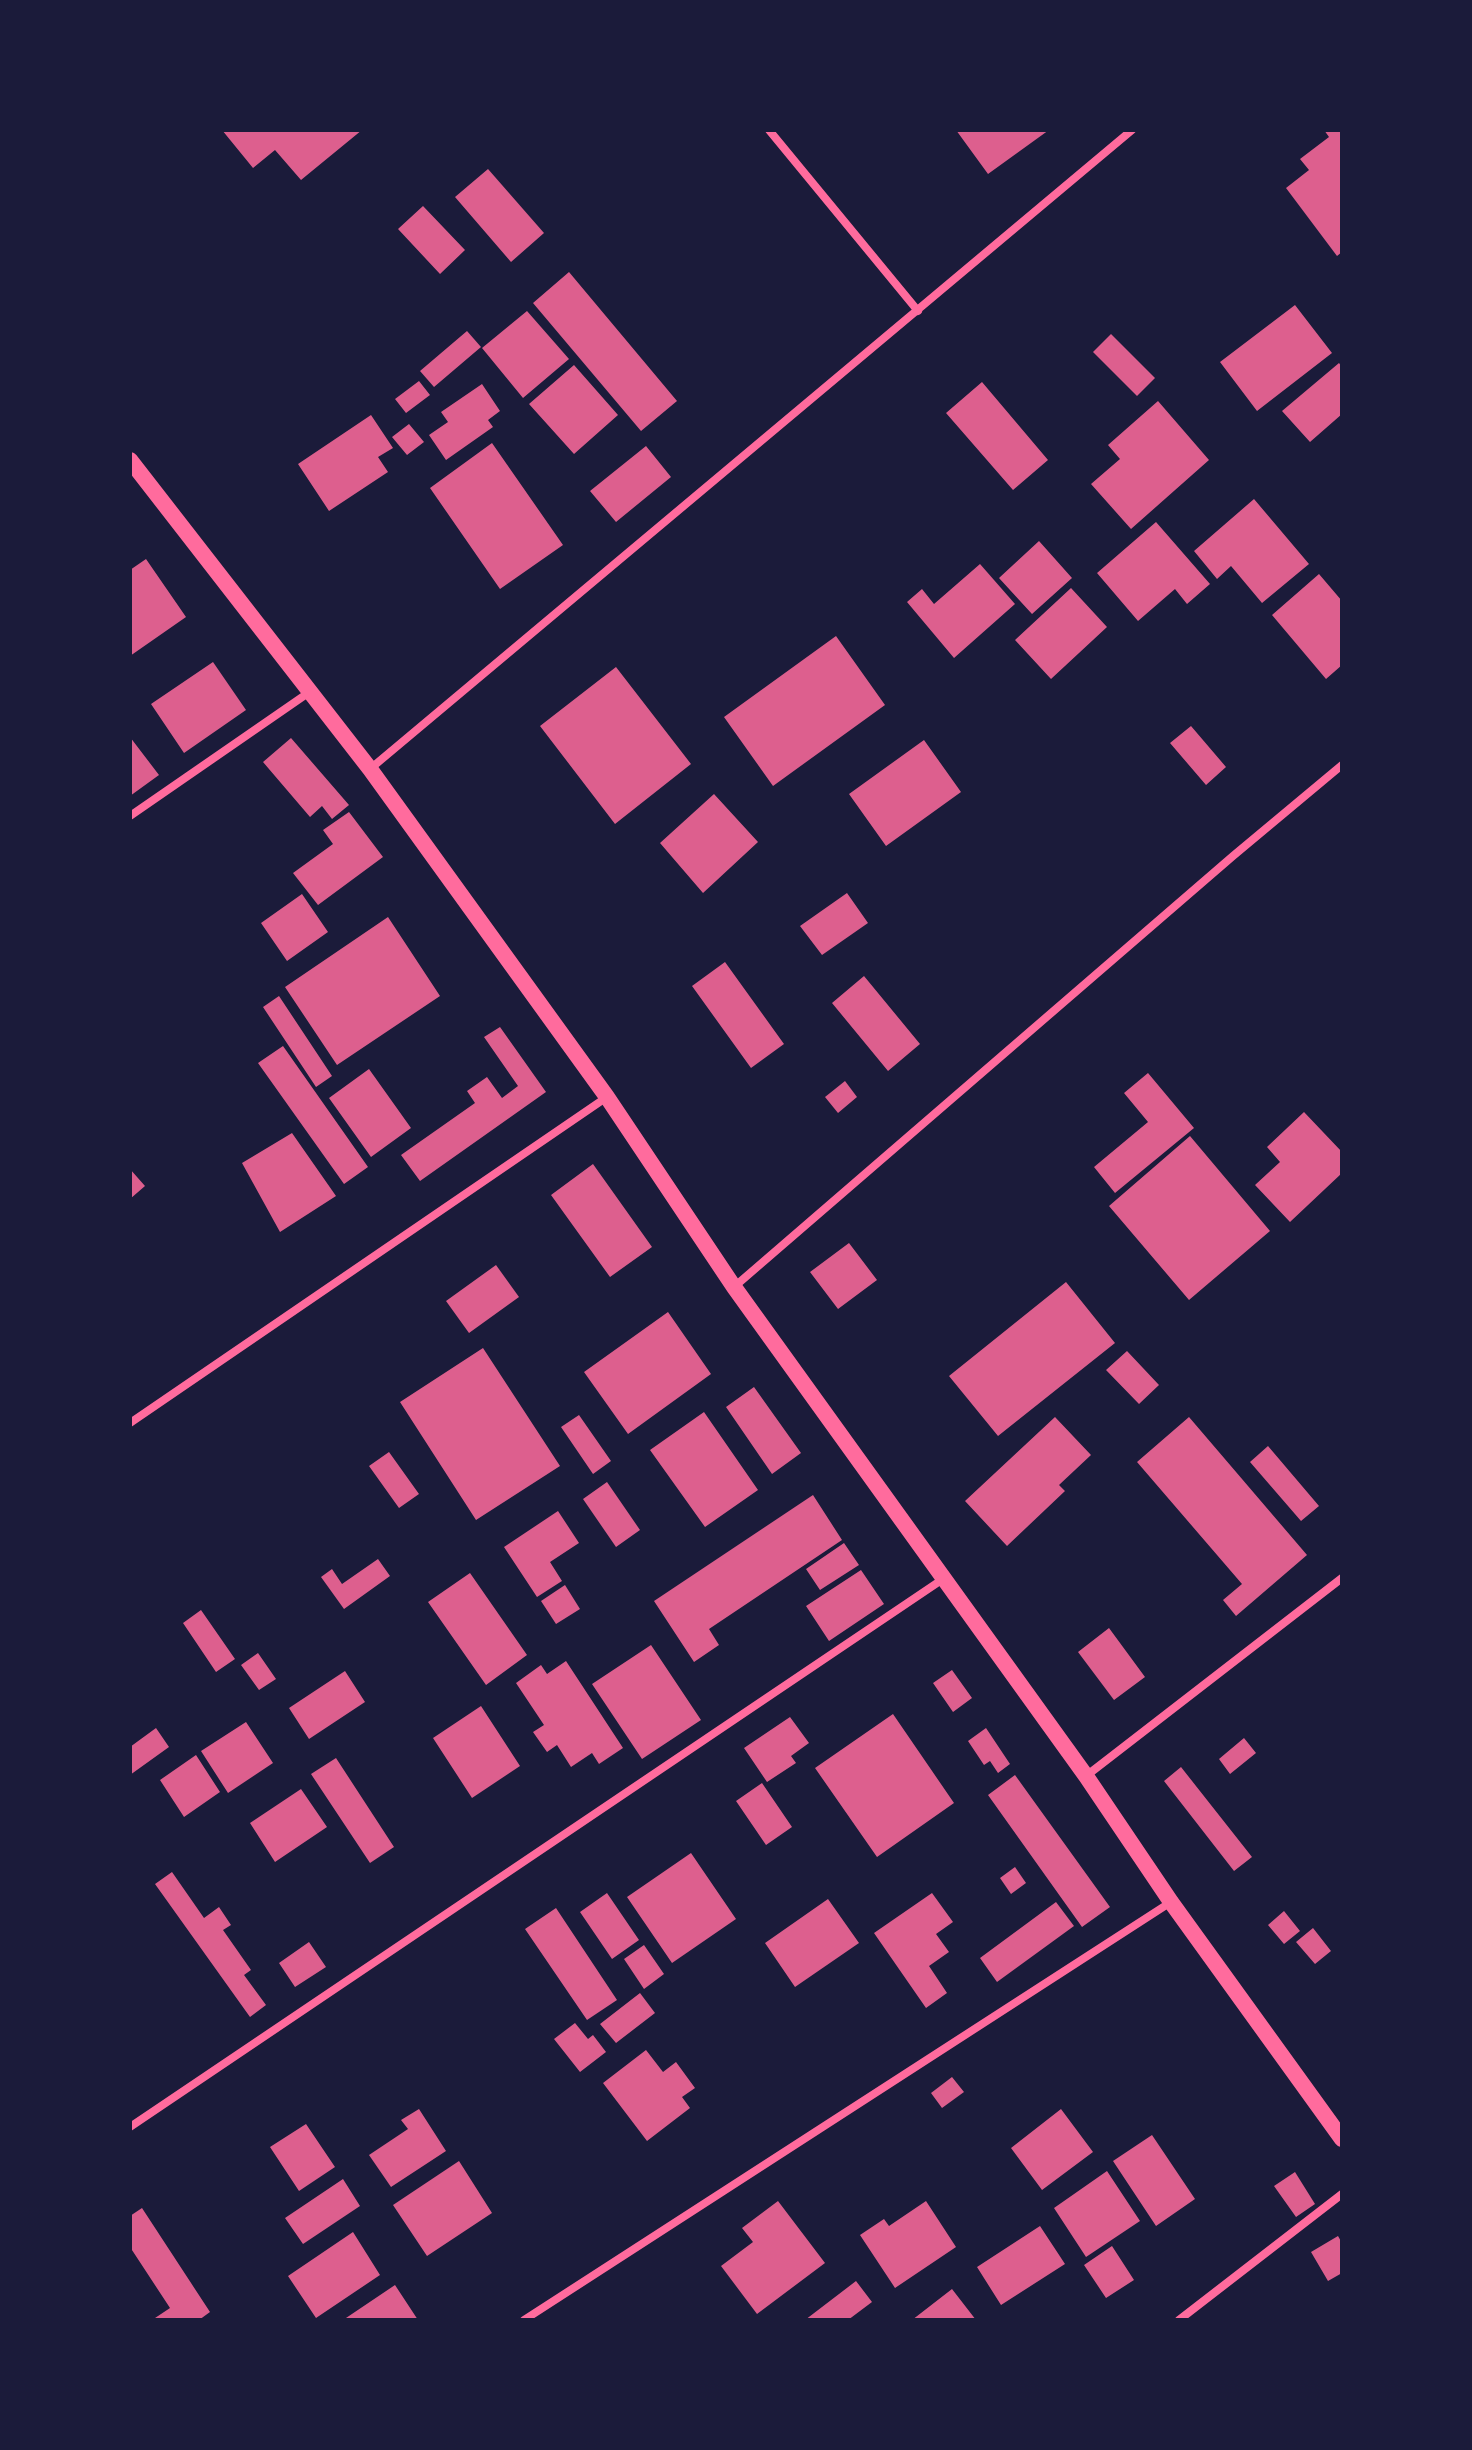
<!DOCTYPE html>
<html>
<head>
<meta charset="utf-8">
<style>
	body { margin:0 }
	#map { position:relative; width:1472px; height:2450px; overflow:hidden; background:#1b1b3a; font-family:"Fira Sans",sans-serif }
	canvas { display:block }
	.frame { position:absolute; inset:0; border:132px solid #1b1b3a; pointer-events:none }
</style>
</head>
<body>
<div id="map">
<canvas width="1472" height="2450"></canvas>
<div class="frame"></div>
</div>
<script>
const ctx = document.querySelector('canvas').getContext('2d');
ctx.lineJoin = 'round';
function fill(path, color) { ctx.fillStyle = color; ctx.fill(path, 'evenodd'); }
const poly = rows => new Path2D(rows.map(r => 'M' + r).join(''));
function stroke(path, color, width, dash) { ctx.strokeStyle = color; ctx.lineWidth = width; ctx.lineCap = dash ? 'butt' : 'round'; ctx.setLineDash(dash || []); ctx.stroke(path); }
fill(poly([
	[222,130,362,130,301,180,275,150,253,168],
	[956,130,1049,130,988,174],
	[1324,130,1342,130,1342,252,1337,256,1286,188,1309,170,1300,159,1329,137],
	[488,169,544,233,511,262,455,197],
	[423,206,465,250,440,274,398,229],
	[569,272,677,401,641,431,533,303],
	[1295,305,1332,353,1257,411,1220,362],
	[527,311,569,359,523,398,482,348],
	[467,331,481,347,434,387,420,371],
	[1111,334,1155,378,1137,396,1093,352],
	[1339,363,1342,367,1342,414,1310,442,1282,411],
	[574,365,618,415,574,454,529,404],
	[419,381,430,395,406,413,395,399],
	[982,382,1048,460,1013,490,946,413],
	[482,384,500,411,488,420,493,427,446,460,429,435,448,422,441,412],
	[1158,401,1209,460,1131,529,1091,484,1120,459,1108,445],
	[371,415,393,448,378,457,388,472,329,511,298,464],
	[409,424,424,442,407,455,392,437],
	[492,443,563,545,500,589,430,488],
	[646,446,671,477,616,522,590,491],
	[1254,499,1309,564,1262,603,1231,566,1217,579,1194,551],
	[1156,522,1210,584,1187,604,1175,589,1138,621,1097,573],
	[1039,541,1072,578,1032,614,999,578],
	[146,559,186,617,130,656,130,570],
	[980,564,1015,604,954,658,907,602,922,589,934,604],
	[1319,574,1342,601,1342,665,1326,679,1272,615],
	[1071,588,1107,627,1051,679,1015,640],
	[836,636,885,705,773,786,724,717],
	[213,662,246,710,184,753,151,704],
	[616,667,691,764,615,824,540,726],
	[1191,726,1226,767,1206,785,1170,743],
	[130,737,159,775,130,796],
	[291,738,349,805,332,819,322,806,310,817,263,762],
	[924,740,961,792,886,846,849,794],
	[714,794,758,842,703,893,660,843],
	[349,812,383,857,318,905,293,873,333,844,323,830],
	[847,893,868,923,822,955,800,926],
	[302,894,328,932,287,961,261,923],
	[388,917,440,996,337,1065,285,987],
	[725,962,784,1044,751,1068,692,986],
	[864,976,920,1044,888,1071,832,1003],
	[279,996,332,1076,316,1087,263,1007],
	[500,1027,546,1092,420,1181,401,1155,475,1103,467,1091,487,1077,502,1098,518,1086,484,1037],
	[283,1046,368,1167,344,1184,258,1063],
	[369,1069,411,1128,371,1157,329,1098],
	[1148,1073,1194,1128,1115,1193,1094,1167,1148,1122,1124,1093],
	[845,1081,857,1097,838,1113,825,1097],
	[1304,1112,1342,1152,1342,1173,1290,1222,1255,1185,1280,1162,1267,1147],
	[292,1133,336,1196,280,1232,242,1163],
	[1190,1136,1270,1231,1189,1300,1109,1206],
	[593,1164,652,1247,610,1277,551,1195],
	[130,1169,145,1186,130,1199],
	[849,1243,877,1280,838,1309,810,1272],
	[496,1265,519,1297,469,1333,446,1301],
	[1066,1282,1115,1343,998,1436,949,1376],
	[668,1312,711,1374,628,1434,584,1372],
	[483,1348,560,1466,476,1520,400,1402],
	[1127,1351,1159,1385,1139,1404,1106,1370],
	[754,1387,801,1453,772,1474,726,1407],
	[704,1412,758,1490,705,1527,650,1450],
	[579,1415,611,1461,593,1474,561,1427],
	[1055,1417,1091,1455,1059,1485,1065,1491,1007,1546,965,1501],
	[1189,1417,1307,1555,1236,1616,1223,1600,1242,1584,1137,1462],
	[1268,1446,1319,1506,1301,1521,1250,1462],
	[389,1452,419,1494,399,1508,369,1466],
	[607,1482,640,1530,616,1547,583,1499],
	[813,1495,842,1540,709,1629,719,1645,694,1662,654,1601],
	[558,1511,579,1543,550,1562,562,1581,537,1597,504,1547],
	[844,1543,859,1565,820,1590,806,1569],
	[378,1559,390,1576,344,1609,321,1577,332,1569,342,1584],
	[861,1570,884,1604,829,1641,806,1606],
	[470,1573,527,1655,486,1685,428,1602],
	[565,1585,580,1609,556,1624,541,1601],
	[201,1610,235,1659,216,1672,183,1623],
	[1109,1628,1145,1677,1114,1700,1078,1652],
	[651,1645,701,1720,642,1759,592,1684],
	[258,1653,276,1679,259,1690,241,1665],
	[566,1661,623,1748,599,1764,592,1753,571,1767,557,1745,547,1752,533,1732,544,1725,516,1683,541,1665,547,1674],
	[952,1670,972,1698,953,1712,933,1683],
	[345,1671,365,1702,309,1739,289,1708],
	[481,1706,520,1766,472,1798,433,1738],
	[893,1714,954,1803,877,1857,815,1768],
	[790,1717,809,1743,791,1756,796,1763,767,1782,744,1748],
	[246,1722,273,1763,228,1793,201,1751],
	[156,1728,169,1747,130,1775,130,1747],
	[986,1728,1010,1764,998,1773,990,1761,984,1765,968,1741],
	[1244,1738,1256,1753,1230,1774,1219,1759],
	[196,1755,220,1792,184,1817,160,1780],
	[336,1758,394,1847,370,1863,311,1774],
	[1181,1767,1252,1857,1234,1871,1164,1781],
	[1015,1775,1110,1907,1082,1927,988,1795],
	[762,1783,792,1827,766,1845,736,1801],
	[301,1789,327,1827,275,1862,250,1823],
	[691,1853,736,1919,672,1963,627,1897],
	[1015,1867,1026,1883,1011,1894,1000,1878],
	[172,1872,204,1918,219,1907,231,1925,223,1930,251,1970,244,1975,266,2005,250,2017,155,1884],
	[607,1893,639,1940,612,1959,580,1912],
	[932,1893,953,1922,936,1934,949,1952,929,1966,947,1993,926,2008,874,1933],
	[828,1899,859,1943,795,1987,765,1943],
	[1056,1902,1074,1926,997,1982,980,1958],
	[556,1908,617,2000,587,2020,525,1929],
	[1284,1911,1300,1931,1284,1944,1268,1925],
	[1313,1928,1331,1951,1315,1964,1296,1942],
	[309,1942,326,1967,295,1987,279,1963],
	[644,1945,664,1974,644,1989,624,1959],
	[640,1993,655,2013,616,2043,600,2024],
	[575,2023,588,2039,593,2035,606,2052,580,2072,554,2039],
	[646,2050,663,2072,676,2062,695,2088,682,2097,690,2108,647,2141,603,2083],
	[952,2077,964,2092,942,2108,931,2093],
	[419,2109,446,2151,391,2187,369,2155,408,2129,401,2120],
	[1061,2109,1093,2152,1042,2190,1011,2148],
	[306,2124,335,2167,299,2191,270,2147],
	[1152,2135,1195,2199,1156,2226,1113,2161],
	[459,2161,492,2213,427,2256,393,2205],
	[1107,2171,1140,2221,1086,2257,1054,2208],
	[1295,2172,1315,2204,1296,2217,1274,2186],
	[343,2179,360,2206,303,2244,285,2218],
	[778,2201,825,2263,757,2314,721,2266,753,2242,742,2228],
	[926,2201,956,2247,895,2288,860,2235,884,2219,889,2226],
	[142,2208,210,2312,199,2320,152,2320,170,2308,130,2247,130,2216],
	[1040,2226,1065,2264,1001,2305,977,2267],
	[353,2232,380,2275,316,2318,288,2276],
	[1338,2236,1342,2243,1342,2273,1328,2281,1311,2252],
	[1112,2246,1134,2280,1106,2298,1084,2265],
	[856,2281,872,2302,848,2320,805,2320],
	[395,2285,418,2320,343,2320],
	[952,2289,976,2320,912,2320]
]), '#dd5f8e');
stroke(poly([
	[769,130,918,311],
	[370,769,1132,130],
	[130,816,311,691],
	[734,1287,1233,856,1342,765],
	[130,1423,607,1097],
	[1086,1776,1342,1578],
	[130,2127,943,1579],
	[524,2320,1171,1902],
	[1179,2320,1342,2194]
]), '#ff6b9d', 8);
stroke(poly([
	[130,460,370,769,607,1097,734,1287,1086,1776,1171,1902,1342,2139]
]), '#ff6b9d', 16);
</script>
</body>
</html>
